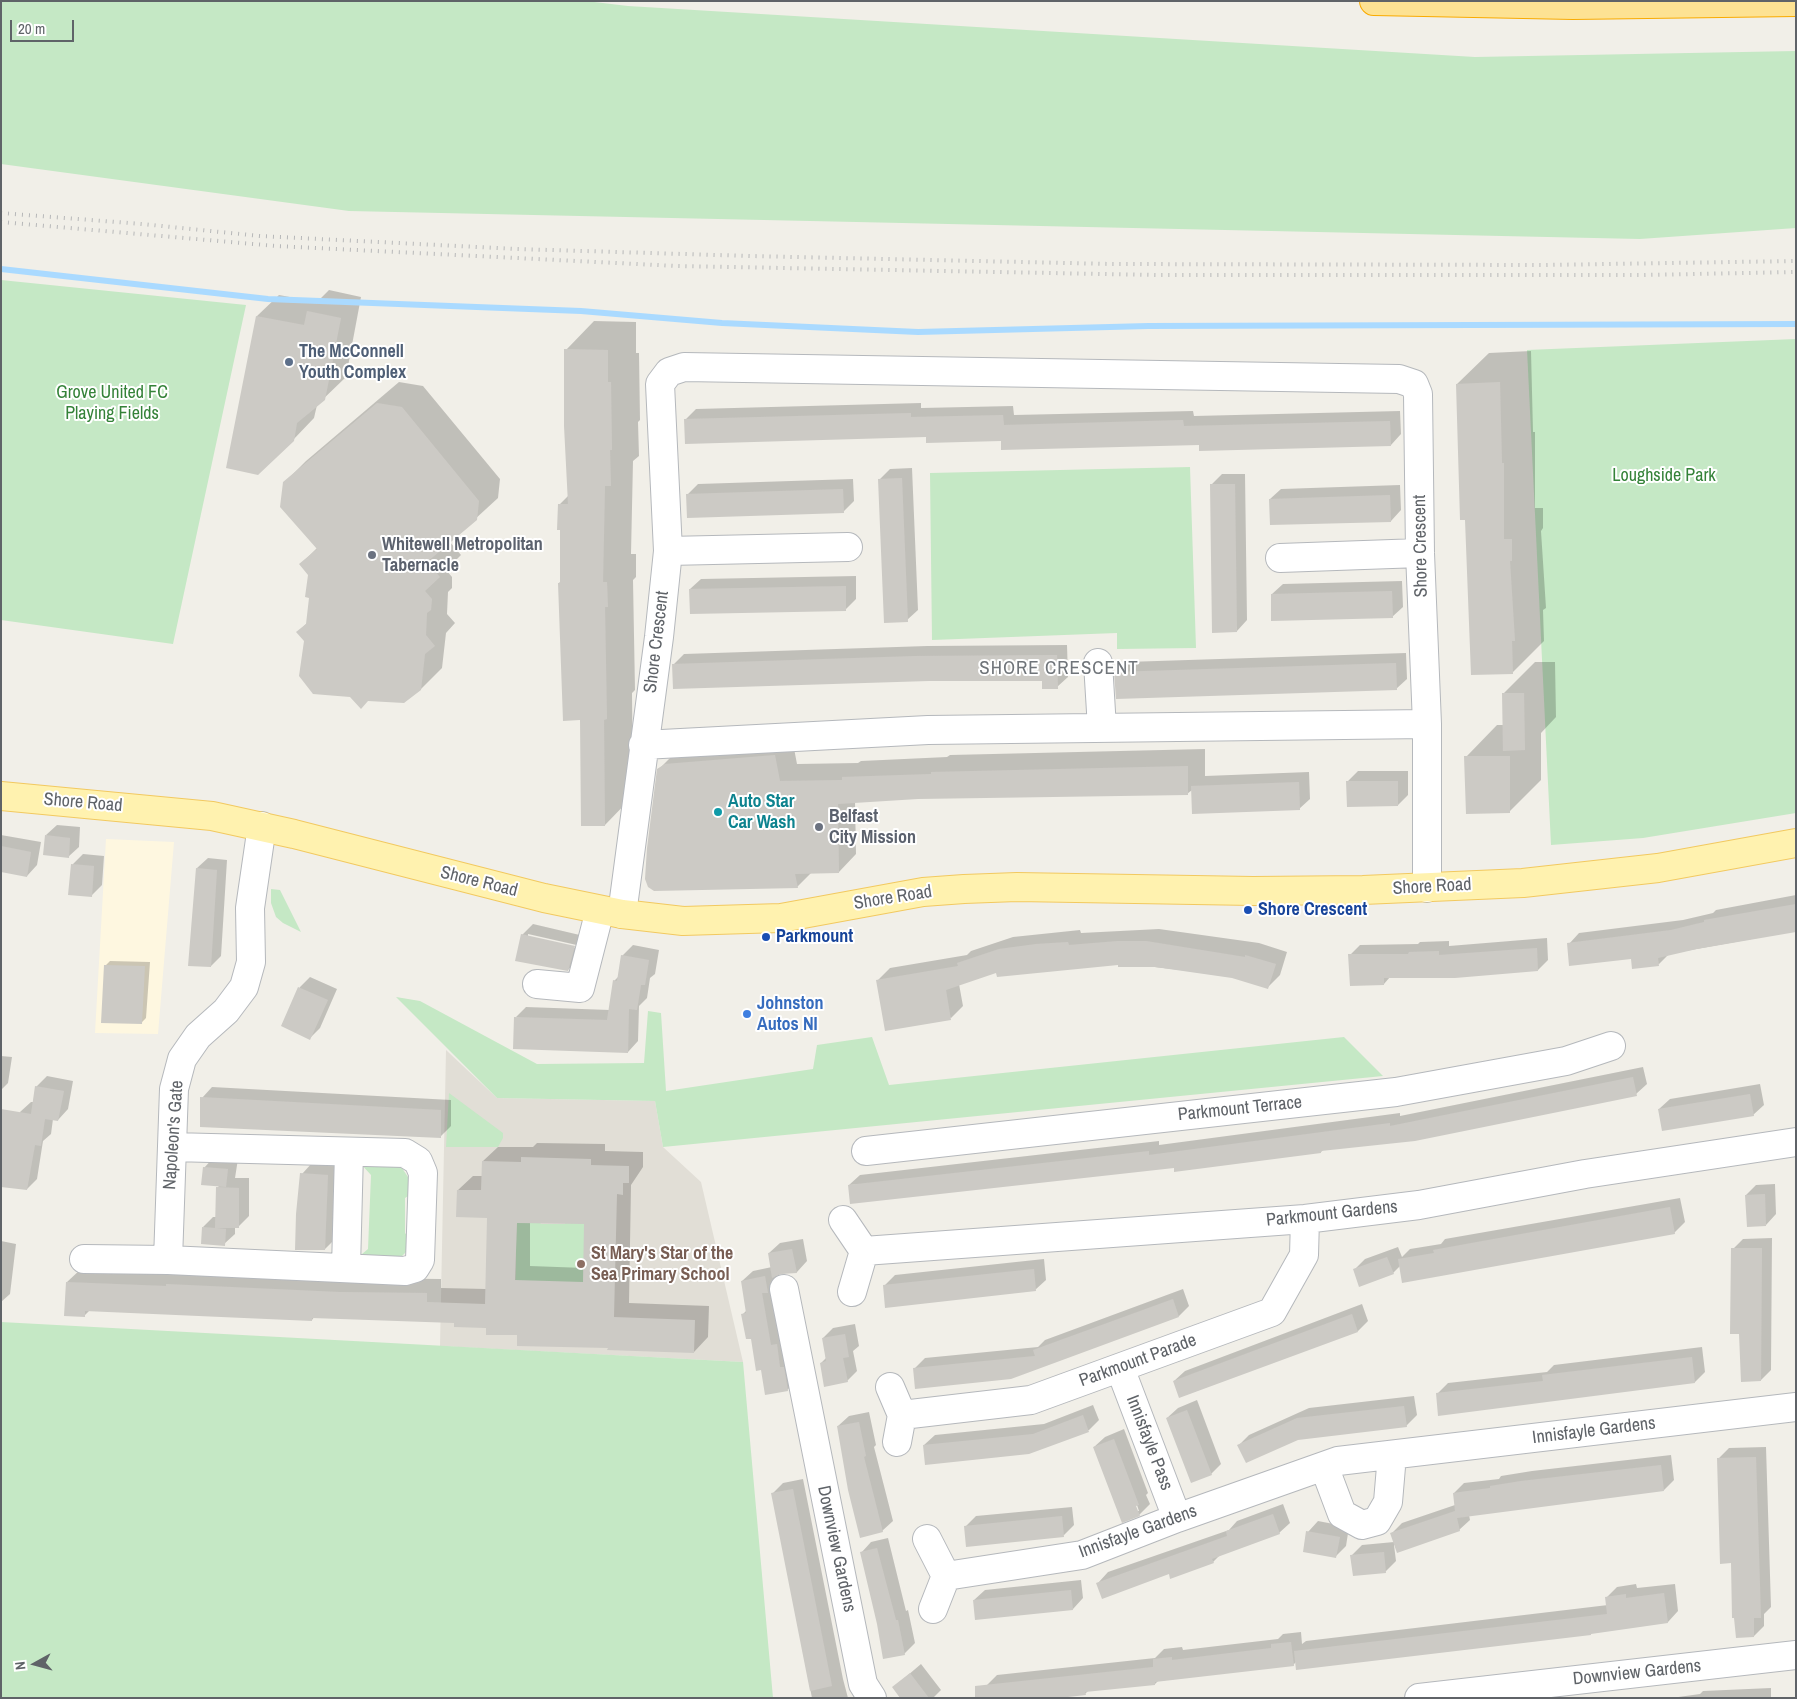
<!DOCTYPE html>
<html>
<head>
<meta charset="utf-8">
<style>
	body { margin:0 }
	#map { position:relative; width:1797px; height:1699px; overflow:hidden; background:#f1efe8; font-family:"Archivo Narrow",sans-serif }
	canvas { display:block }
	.frame { position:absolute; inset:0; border:2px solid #5f6368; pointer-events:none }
	.north { position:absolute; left:10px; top:1639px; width:50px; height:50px; -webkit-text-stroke:4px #fff; paint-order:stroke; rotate:263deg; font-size:14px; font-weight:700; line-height:20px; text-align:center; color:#5f6368 }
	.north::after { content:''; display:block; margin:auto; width:18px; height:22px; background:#5f6368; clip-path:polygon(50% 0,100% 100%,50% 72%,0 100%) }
	.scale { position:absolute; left:10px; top:20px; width:64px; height:22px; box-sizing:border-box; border:2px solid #5f6368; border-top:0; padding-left:6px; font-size:15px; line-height:18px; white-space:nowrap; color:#5f6368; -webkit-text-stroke:4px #fff; paint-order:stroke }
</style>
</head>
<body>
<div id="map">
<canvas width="1797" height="1699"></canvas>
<div class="frame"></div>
<div class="north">N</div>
<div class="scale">20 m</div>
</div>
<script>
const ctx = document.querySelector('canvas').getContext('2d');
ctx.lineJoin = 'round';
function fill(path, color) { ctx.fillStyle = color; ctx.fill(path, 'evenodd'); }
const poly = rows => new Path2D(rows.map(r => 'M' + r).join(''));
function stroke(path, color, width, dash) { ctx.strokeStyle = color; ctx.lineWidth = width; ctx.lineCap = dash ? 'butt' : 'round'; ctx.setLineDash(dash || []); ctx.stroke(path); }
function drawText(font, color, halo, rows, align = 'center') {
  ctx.font = font + ' "Archivo Narrow",sans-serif'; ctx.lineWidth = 4; ctx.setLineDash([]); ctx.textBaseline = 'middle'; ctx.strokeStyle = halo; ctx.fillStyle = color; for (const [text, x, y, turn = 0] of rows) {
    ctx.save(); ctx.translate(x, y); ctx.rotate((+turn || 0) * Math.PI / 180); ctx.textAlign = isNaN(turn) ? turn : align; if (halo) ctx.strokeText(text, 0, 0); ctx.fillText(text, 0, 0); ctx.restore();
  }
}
fill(poly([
	[106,839,174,842,158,1034,95,1033]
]), '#fef7e0');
fill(poly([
	[446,1050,497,1098,655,1101,663,1147,701,1182,743,1362,440,1346]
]), '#e1ded6');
fill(poly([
	[1,1,586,1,628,6,1475,57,1796,51,1796,228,1640,239,349,211,1,164],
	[1,280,246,305,173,644,1,620],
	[1796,339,1796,813,1643,838,1551,845,1527,350],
	[1190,467,1196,648,1117,649,1117,633,932,640,930,473],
	[271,889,280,890,301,932,283,923,276,917,271,903],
	[396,997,420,1001,537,1064,644,1063,648,1011,661,1013,666,1091,813,1069,817,1045,872,1037,889,1085,1344,1037,1383,1076,663,1147,655,1101,497,1098],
	[449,1093,503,1133,503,1138,498,1147,446,1147],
	[359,1162,396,1164,402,1168,412,1183,413,1193,405,1198,405,1233,410,1239,410,1248,399,1259,356,1259,368,1249,371,1175],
	[517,1192,541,1224,565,1224,566,1196,585,1196,583,1310,515,1311],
	[1,1322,743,1362,773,1698,1,1698]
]), '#c5e8c5');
fill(poly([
	[329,290,361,297,346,377,317,405,314,418,293,440,227,467,257,316,279,295,317,302],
	[594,321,636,322,636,353,639,353,640,420,638,422,639,456,633,461,631,554,636,554,636,577,633,580,635,690,632,693,633,796,605,825,581,719,564,719,559,583,561,581,562,529,559,505,569,495,566,350],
	[1531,351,1533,432,1535,432,1535,508,1543,508,1543,528,1541,531,1546,608,1543,610,1544,641,1512,673,1467,518,1457,384,1489,353],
	[399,382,423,386,500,479,498,498,450,542,461,555,446,570,452,577,452,588,448,592,447,614,455,623,446,633,442,668,420,690,306,640,298,632,307,623,311,596,309,574,301,564,317,548,284,483,306,461],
	[921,403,921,408,1013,406,1014,415,1193,411,1194,416,1400,411,1401,434,1391,445,1002,440,685,420,696,409],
	[912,468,918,610,907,620,880,479,890,469],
	[1222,474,1245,474,1247,620,1237,631,1212,484],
	[853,479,854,501,843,512,688,494,698,484],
	[1400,485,1401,510,1391,521,1270,499,1281,489],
	[856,576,856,599,845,610,690,589,701,579],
	[1402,581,1403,607,1392,617,1272,594,1283,584],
	[1067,645,1068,677,1057,687,1043,680,674,664,684,654,927,646],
	[1406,653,1407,679,1396,689,1115,672,1126,662],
	[1535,662,1555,662,1556,717,1541,733,1541,780,1509,812,1466,757,1497,725,1504,725,1503,694],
	[792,738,797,764,858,763,861,761,947,757,950,755,1205,749,1205,776,1309,772,1310,799,1299,809,1192,790,1187,794,918,798,855,801,856,854,839,872,812,872,797,887,658,770,676,752],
	[1358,771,1408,771,1408,795,1398,805,1348,781],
	[57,825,80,827,79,847,68,857,46,835],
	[1,835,41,842,37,865,27,876,1,871],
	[83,854,104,856,102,885,91,896,70,894,73,864],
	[208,858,227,860,221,956,211,966,197,868],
	[1796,895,1796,931,1669,954,1659,964,1569,944,1579,933,1683,920,1713,913,1716,910],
	[533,924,584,936,578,959,568,970,522,935],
	[528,934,581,946,580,949,528,937],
	[1159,929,1259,943,1287,952,1280,975,1268,987,1232,976,1120,963,997,971,959,984,963,1006,951,1018,877,981,890,968,967,955,971,951,1013,937,1080,930,1081,933],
	[1547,938,1548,960,1538,970,1390,977,1384,984,1350,955,1360,945,1418,944,1420,942,1449,941,1449,946],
	[633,945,659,950,655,974,650,978,647,998,639,1006,638,1041,628,1052,516,1017,526,1007,610,1010,614,981,619,976,622,956],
	[110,961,150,962,146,1018,141,1023,105,966],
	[310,977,337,989,320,1028,310,1038,282,1025,300,987],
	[1,1056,12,1057,8,1083,1,1090],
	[1643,1067,1647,1084,1636,1094,1324,1149,1321,1152,1175,1167,849,1185,860,1175,1159,1141,1159,1145,1400,1113,1400,1116],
	[47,1076,73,1081,68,1109,58,1120,53,1119,51,1134,43,1141,37,1179,27,1189,20,1112,31,1102,34,1102,36,1087],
	[1760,1084,1764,1105,1753,1115,1659,1109,1670,1099],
	[212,1087,451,1100,451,1126,440,1137,202,1098],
	[537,1143,605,1144,605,1151,643,1152,643,1167,631,1185,629,1303,709,1306,708,1337,694,1352,609,1346,518,1334,456,1322,315,1316,312,1320,90,1310,84,1316,67,1282,82,1268,354,1278,441,1279,441,1288,486,1289,488,1217,458,1190,473,1176,483,1176,483,1161,498,1147,533,1147],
	[530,1222,586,1223,585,1268,530,1266],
	[214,1157,238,1159,235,1178,249,1178,249,1216,238,1227,235,1227,235,1234,224,1244,203,1227,213,1217,217,1217,217,1188,219,1186,204,1168],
	[312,1163,338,1165,335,1239,325,1249,302,1174],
	[1775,1184,1776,1214,1766,1225,1746,1195,1756,1185],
	[1680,1198,1685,1222,1674,1233,1400,1266,1393,1273,1354,1270,1365,1259,1398,1247,1402,1257,1410,1249,1441,1244,1445,1239],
	[1772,1238,1771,1370,1761,1380,1740,1333,1733,1249,1743,1239],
	[803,1239,807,1261,797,1272,777,1274,798,1380,787,1390,762,1369,743,1314,747,1310,742,1281,753,1271,772,1267,769,1253,780,1243],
	[1,1241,16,1244,10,1294,1,1302],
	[1044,1259,1046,1280,1035,1290,884,1286,895,1275],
	[1183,1289,1189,1306,1179,1316,1011,1377,914,1369,925,1358,1038,1347,1045,1340],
	[1362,1304,1368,1321,1358,1331,1180,1397,1174,1381,1185,1371],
	[855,1324,859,1346,853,1351,857,1371,847,1381,821,1363,826,1358,823,1338,833,1328],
	[1702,1347,1705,1372,1695,1382,1437,1394,1448,1383,1547,1372,1554,1365],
	[1414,1396,1417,1415,1406,1426,1239,1445,1249,1435,1309,1408],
	[1197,1400,1221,1464,1211,1474,1167,1418,1178,1408],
	[1093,1405,1099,1420,1089,1430,1029,1453,924,1445,935,1435,1044,1424],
	[869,1412,876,1445,874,1447,893,1521,882,1531,838,1426,849,1416],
	[1124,1429,1148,1493,1146,1495,1150,1504,1139,1515,1122,1521,1094,1447,1105,1437],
	[1135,1499,1139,1511,1137,1511,1133,1500],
	[1766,1447,1771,1607,1764,1614,1764,1626,1754,1636,1732,1562,1719,1458,1729,1448],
	[1671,1455,1674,1480,1664,1490,1469,1515,1470,1520,1459,1530,1394,1545,1396,1561,1385,1572,1352,1555,1362,1545,1394,1542,1392,1533,1402,1523,1455,1505,1454,1493,1464,1483,1499,1479,1501,1476,1532,1471],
	[803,1479,843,1679,848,1698,812,1698,772,1494,783,1483],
	[1283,1504,1290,1523,1279,1533,1220,1555,1213,1562,1169,1573,1098,1583,1108,1572,1229,1530,1237,1521],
	[1072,1507,1074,1525,1064,1535,965,1527,976,1516],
	[1318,1521,1349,1527,1346,1546,1335,1557,1308,1532],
	[888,1538,906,1611,908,1610,915,1643,904,1654,879,1624,861,1553,871,1542],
	[1081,1580,1083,1598,1073,1609,974,1600,985,1590],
	[1636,1584,1637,1588,1675,1584,1678,1611,1668,1622,1593,1632,1591,1634,1296,1662,1293,1665,1158,1681,1155,1684,1089,1690,1085,1694,987,1685,997,1675,1155,1658,1164,1649,1182,1647,1183,1650,1278,1639,1283,1634,1301,1632,1302,1644,1306,1641,1608,1605,1607,1597,1617,1587],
	[921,1664,941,1690,933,1698,902,1698,894,1687],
	[1771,1688,1771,1698,1671,1698,1700,1694,1703,1691]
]), '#0003');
stroke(poly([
	[1,269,268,299,581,311,722,323,918,332,1148,326,1796,324]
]), '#aadaff', 6);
fill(poly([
	[307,311,341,318,325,400,297,423,294,441,258,475,226,468,256,316,304,325],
	[564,349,608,350,608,382,611,382,612,450,610,450,611,486,605,486,603,582,607,582,608,607,605,607,607,719,604,720,605,826,581,826,580,720,563,721,558,583,560,583,560,530,557,530,558,504,568,504,564,426],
	[1500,382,1502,463,1504,463,1504,539,1512,539,1512,561,1510,561,1515,641,1512,641,1513,674,1471,675,1465,520,1460,520,1456,384],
	[377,403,402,407,479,501,477,520,427,562,440,577,425,591,432,599,431,610,427,613,426,635,435,646,425,654,421,690,404,703,368,701,361,709,350,697,313,694,299,676,304,641,296,632,306,624,309,598,305,597,308,575,299,564,317,549,280,507,283,482],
	[911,413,911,417,1003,415,1004,425,1183,420,1184,426,1390,421,1391,446,1199,451,1199,445,1001,450,1001,441,926,443,926,437,685,444,684,419],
	[902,478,908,622,884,623,878,479],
	[1210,484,1235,484,1237,632,1212,633],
	[843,489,844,513,687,518,686,494],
	[1390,495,1391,522,1270,525,1269,499],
	[846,586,846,611,690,614,689,589],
	[1392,591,1393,618,1271,621,1271,594],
	[1057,655,1058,689,1042,689,1042,681,929,681,673,689,672,664,916,656],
	[1396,663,1397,690,1116,699,1114,672],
	[1502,693,1524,693,1525,750,1503,751],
	[775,755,780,781,842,780,842,777,931,774,931,772,1188,766,1188,795,918,799,838,804,839,873,795,874,798,888,654,891,648,887,645,879,647,848,657,769,665,764],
	[1464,756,1510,756,1510,813,1466,814],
	[1346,781,1398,781,1398,806,1347,807],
	[1299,782,1300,810,1192,814,1191,786],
	[45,835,70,838,69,858,43,855],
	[1,846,31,852,27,877,1,872],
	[71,864,94,866,92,897,68,895],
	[196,868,217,870,211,967,188,966],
	[1796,904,1796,932,1697,949,1658,958,1659,966,1632,969,1631,959,1569,966,1567,943,1671,930,1704,922,1704,920],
	[521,934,575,946,568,971,515,961],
	[1118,941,1146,941,1245,957,1245,955,1276,964,1268,989,1232,978,1155,967,1118,967,1118,965,997,977,996,973,946,990,951,1020,885,1031,876,980,958,966,957,963,999,949,1036,944,1068,942,1069,945],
	[1537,948,1538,971,1455,978,1384,978,1384,985,1350,986,1348,954,1408,954,1409,952,1439,951,1439,955],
	[621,955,649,960,645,985,641,985,637,1010,629,1009,628,1053,513,1049,514,1017,607,1020,613,980,617,981],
	[104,965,145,966,142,1024,101,1023],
	[298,987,328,1000,310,1040,281,1026],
	[1633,1077,1637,1096,1415,1141,1321,1151,1321,1153,1174,1172,1174,1168,850,1204,848,1185,1149,1151,1149,1155,1390,1123,1390,1126],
	[35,1086,64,1091,58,1121,45,1119,41,1146,35,1145,27,1190,1,1187,1,1109,31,1114],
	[1750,1094,1754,1116,1662,1131,1658,1109],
	[200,1097,441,1110,441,1138,200,1127],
	[521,1157,591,1159,591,1165,629,1166,629,1183,623,1183,623,1195,617,1194,614,1317,695,1320,694,1353,607,1350,608,1348,517,1346,517,1335,486,1335,486,1328,454,1327,454,1323,312,1318,312,1321,85,1311,85,1317,64,1316,66,1282,166,1286,166,1284,339,1292,427,1293,427,1302,485,1304,487,1218,456,1217,457,1190,481,1190,482,1161,521,1162],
	[517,1223,584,1224,583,1282,515,1280],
	[203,1167,228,1169,226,1187,201,1185],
	[300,1173,328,1175,325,1250,295,1250,296,1214],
	[216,1187,239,1188,239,1228,216,1228,226,1229,225,1246,201,1244,202,1227,215,1228],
	[1765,1194,1766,1226,1747,1227,1745,1195],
	[1670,1207,1675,1234,1402,1283,1398,1259,1434,1253,1433,1250],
	[1731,1248,1762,1248,1761,1381,1741,1382,1739,1334,1730,1334],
	[792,1249,797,1273,781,1274,772,1278,768,1253],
	[1387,1257,1394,1274,1359,1287,1353,1269],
	[1034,1269,1036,1291,885,1308,883,1285],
	[765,1276,768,1293,762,1293,771,1345,777,1344,780,1367,784,1367,788,1391,765,1395,761,1370,756,1371,751,1339,746,1339,741,1314,746,1313,741,1281],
	[1173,1299,1179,1317,1011,1379,915,1389,913,1368,1035,1356,1033,1350],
	[1352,1314,1358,1332,1179,1398,1173,1381],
	[845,1334,849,1357,843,1358,848,1382,824,1387,820,1363,826,1361,822,1338],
	[1692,1357,1695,1383,1438,1416,1436,1393,1543,1381,1542,1375],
	[1404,1406,1407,1427,1298,1440,1246,1463,1237,1445,1297,1418],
	[1187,1410,1212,1475,1191,1483,1166,1418],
	[1083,1415,1089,1432,1029,1454,925,1465,923,1445,1033,1434],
	[859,1422,866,1456,864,1457,883,1532,860,1538,848,1490,837,1426],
	[1114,1439,1139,1505,1136,1506,1140,1516,1122,1523,1093,1447],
	[1756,1457,1761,1618,1754,1618,1754,1637,1736,1638,1734,1618,1732,1618,1731,1563,1720,1564,1717,1458],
	[1661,1465,1664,1491,1457,1518,1460,1531,1397,1553,1390,1533,1455,1511,1453,1493,1490,1488,1490,1486,1521,1481],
	[793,1489,832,1686,810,1691,771,1493],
	[1273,1514,1280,1534,1212,1559,1214,1563,1170,1579,1169,1574,1102,1599,1096,1583,1227,1536,1226,1531],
	[1062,1516,1064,1537,966,1547,964,1526],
	[1306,1531,1340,1537,1336,1558,1303,1552],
	[877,1548,896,1620,898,1620,905,1655,883,1659,877,1624,860,1552],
	[1384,1552,1386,1573,1353,1576,1350,1555],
	[1071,1590,1073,1610,975,1620,973,1600],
	[1664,1593,1668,1623,1591,1634,1591,1635,1296,1670,1294,1651,1607,1614,1605,1597,1626,1594,1626,1598],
	[1291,1642,1294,1666,1155,1682,1155,1685,1085,1692,1086,1695,1059,1698,975,1698,975,1686,1153,1667,1153,1659,1172,1657,1172,1660,1271,1648,1271,1644],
	[910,1673,929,1698,900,1698,892,1687]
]), '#cccac5');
const minor = poly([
	[668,551,848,547],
	[1280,558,1420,553],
	[1098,663,1102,728],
	[643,745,928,730,1427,724],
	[622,914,659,637,668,551,660,384,669,372,684,367,1399,379,1414,384,1418,394,1420,553,1427,724,1427,888],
	[537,984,580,988,600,910],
	[866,1151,1396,1092,1566,1061,1611,1046],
	[843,1220,864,1251,852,1292],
	[864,1251,1305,1219,1419,1205,1585,1174,1796,1142],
	[84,1259,168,1260,405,1271,415,1268,420,1260,423,1173,418,1161,405,1153,172,1147],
	[168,1260,174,1089,182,1059,198,1036,226,1011,244,987,251,962,250,908,262,826],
	[346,1268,349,1152],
	[784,1289,863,1684,872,1698],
	[1120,1368,1177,1518],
	[890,1387,902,1415,897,1442],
	[902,1415,1031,1400,1272,1312,1304,1255,1305,1219],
	[1324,1466,1342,1514,1362,1525,1377,1521,1388,1502,1392,1455],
	[927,1539,946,1576,933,1609],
	[946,1576,1082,1555,1177,1518,1338,1461,1796,1407],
	[1419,1698,1796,1655]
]);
const major = poly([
	[1,796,212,816,294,834,544,898,622,914,683,921,781,918,923,892,964,889,1017,887,1253,891,1363,890,1523,883,1658,868,1796,843]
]);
const highway = poly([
	[1374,1,1573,5,1796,2]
]);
stroke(minor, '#b5b8bc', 30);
stroke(major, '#f2c960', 30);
stroke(highway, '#f9ab00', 30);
stroke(minor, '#fff', 28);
stroke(major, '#fff2af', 28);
stroke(highway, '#fde293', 28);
stroke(poly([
	[1,213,142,224,260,236,517,249,750,256,1112,264,1544,265,1796,261],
	[1,222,276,246,677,266,1157,275,1643,275,1796,272]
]), '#b6b7b8', 4, [1, 6]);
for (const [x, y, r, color] of [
	[289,362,5,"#5c6f8a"],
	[372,555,5,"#6b7280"],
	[718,812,5,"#0f9aa8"],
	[819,827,5,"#6b7280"],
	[1248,910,5,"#1a4fb4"],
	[766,937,5,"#1a4fb4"],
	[747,1014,5,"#3f7fe0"],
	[581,1264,5,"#8d6e63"]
]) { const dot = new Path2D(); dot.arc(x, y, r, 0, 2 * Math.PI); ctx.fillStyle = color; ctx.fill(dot); stroke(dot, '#fff', 2); }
drawText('bold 18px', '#4e5e75', '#fff', [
	["The McConnell",299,352],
	["Youth Complex",299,373]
], 'left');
drawText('18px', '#348238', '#fff', [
	["Grove United FC",112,393],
	["Playing Fields",112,414],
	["Loughside Park",1664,476]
]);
drawText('bold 18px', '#5b616d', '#fff', [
	["Whitewell Metropolitan",382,545],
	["Tabernacle",382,566],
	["Belfast",829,817],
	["City Mission",829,838]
], 'left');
drawText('18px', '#5f6368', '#fff', [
	["Shore Crescent",1421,546,-91],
	["Shore Crescent",657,642,-83],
	["Shore Road",83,803,5],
	["Shore Road",479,882,14],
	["Shore Road",1432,887,-3],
	["Shore Road",893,898,-9],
	["Parkmount Terrace",1240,1109,-6],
	["Napoleon's Gate",174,1135,-86],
	["Parkmount Gardens",1332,1214,-6],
	["Parkmount Parade",1138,1361,-20],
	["Innisfayle Gardens",1594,1431,-7],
	["Innisfayle Pass",1149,1443,69],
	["Innisfayle Gardens",1138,1532,-20],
	["Downview Gardens",836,1549,78],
	["Downview Gardens",1637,1673,-6]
]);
drawText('bold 18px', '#0d838f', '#fff', [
	["Auto Star",728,802],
	["Car Wash",728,823]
], 'left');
drawText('bold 18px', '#164399', '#fff', [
	["Shore Crescent",1258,910],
	["Parkmount",776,937]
], 'left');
drawText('bold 18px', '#366cbe', '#fff', [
	["Johnston",757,1004],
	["Autos NI",757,1025]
], 'left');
drawText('bold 18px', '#785e54', '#fff', [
	["St Mary's Star of the",591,1254],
	["Sea Primary School",591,1275]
], 'left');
ctx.letterSpacing = '1px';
drawText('19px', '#70757a', '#fff', [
	["SHORE CRESCENT",1059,669]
]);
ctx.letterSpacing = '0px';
</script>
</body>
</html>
